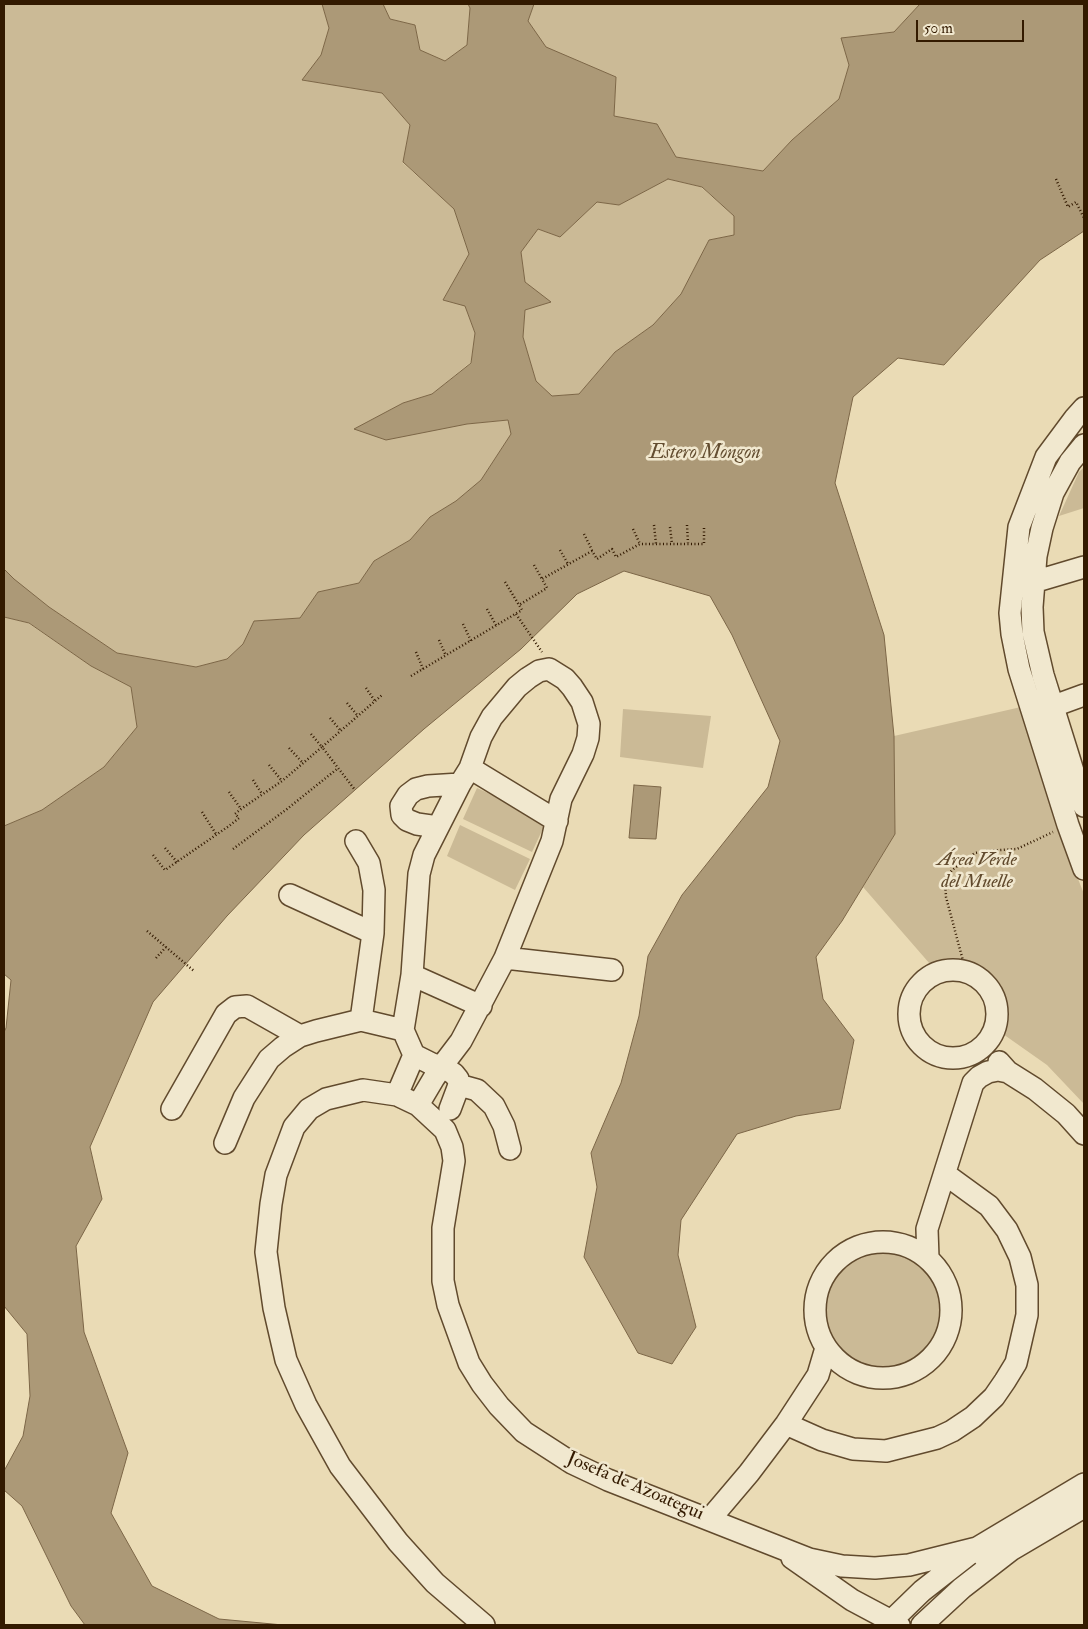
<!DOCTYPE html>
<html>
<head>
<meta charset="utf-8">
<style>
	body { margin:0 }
	#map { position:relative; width:1088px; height:1629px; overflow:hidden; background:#eadbb5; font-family:"IM FELL Double Pica",serif }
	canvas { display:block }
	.frame { position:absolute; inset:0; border:5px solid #331a00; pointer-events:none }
	.scale { position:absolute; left:916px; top:20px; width:108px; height:22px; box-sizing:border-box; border:2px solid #331a00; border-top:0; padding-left:6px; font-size:15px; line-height:18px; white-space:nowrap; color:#331a00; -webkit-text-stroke:4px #f1e8cf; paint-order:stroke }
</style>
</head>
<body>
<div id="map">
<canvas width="1088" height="1629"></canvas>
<div class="frame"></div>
<div class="scale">50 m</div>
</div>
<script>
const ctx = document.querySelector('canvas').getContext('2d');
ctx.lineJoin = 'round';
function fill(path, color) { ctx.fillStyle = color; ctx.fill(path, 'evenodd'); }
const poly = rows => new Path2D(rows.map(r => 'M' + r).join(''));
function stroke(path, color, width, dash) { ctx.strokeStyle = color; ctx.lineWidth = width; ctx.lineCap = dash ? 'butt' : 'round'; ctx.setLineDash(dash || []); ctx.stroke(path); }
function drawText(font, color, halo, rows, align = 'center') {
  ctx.font = font + ' "IM FELL Double Pica",serif'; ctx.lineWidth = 5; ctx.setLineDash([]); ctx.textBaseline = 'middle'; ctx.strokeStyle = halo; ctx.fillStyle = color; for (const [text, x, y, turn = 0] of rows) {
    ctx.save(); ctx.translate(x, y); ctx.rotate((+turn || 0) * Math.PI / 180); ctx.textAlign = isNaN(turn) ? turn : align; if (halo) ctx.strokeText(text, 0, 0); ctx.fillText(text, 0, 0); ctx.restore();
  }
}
fill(poly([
	[4,4,322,4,329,28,321,55,303,80,382,93,410,125,403,163,454,209,469,254,443,300,465,305,475,333,471,362,432,394,403,403,355,429,467,424,509,420,511,434,481,480,456,501,430,517,410,540,374,561,359,583,318,592,300,618,254,621,243,644,227,659,196,667,117,653,49,607,13,579,4,569],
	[383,4,468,4,470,8,467,45,445,61,420,50,415,25,390,19],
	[534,4,920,4,894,32,842,38,849,65,839,99,792,140,763,171,676,157,657,124,614,116,616,77,546,48,528,21],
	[668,179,701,187,734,216,734,235,709,240,681,294,653,325,615,352,579,394,552,396,536,381,523,337,525,310,550,302,525,282,521,252,538,229,560,237,597,202,619,205],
	[1084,467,1084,508,1059,516,1079,472],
	[4,617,28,623,91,666,131,687,137,727,104,767,42,810,4,826],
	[1021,707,1060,834,1084,894,1084,1104,1047,1065,1003,1034,1008,1024,1009,1012,1001,985,974,965,947,958,930,964,863,887,895,834,894,736],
	[623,709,711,716,703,768,620,757],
	[477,788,547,820,532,852,463,819],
	[460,825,530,859,515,890,447,856],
	'815 1310a68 68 0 1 1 136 0a68 68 0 1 1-136 0Z'
]), '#cbba96');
const water = poly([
	[322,4,383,4,390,19,415,25,420,50,445,61,467,45,470,8,468,4,534,4,528,21,546,47,616,77,614,116,657,124,676,157,763,171,792,140,839,99,849,65,841,38,894,32,920,4,1084,4,1084,231,1040,260,944,365,898,358,853,397,835,483,884,635,894,736,895,834,842,921,816,957,823,999,854,1040,840,1109,796,1116,737,1134,681,1220,678,1255,696,1327,672,1364,638,1353,584,1257,597,1187,591,1153,621,1083,639,1016,648,956,682,895,768,787,780,741,732,635,710,596,624,571,577,594,521,649,424,729,304,835,227,916,153,1002,90,1147,102,1199,76,1246,84,1332,128,1453,111,1513,152,1586,219,1619,283,1625,85,1625,71,1606,22,1506,4,1490,4,1471,23,1436,30,1396,27,1334,4,1306,4,1032,6,1028,11,980,4,974,4,826,42,810,104,767,137,727,131,687,91,666,29,623,4,617,4,569,14,579,49,607,117,653,196,667,227,659,243,644,254,621,300,618,318,592,359,583,374,561,410,540,430,517,456,501,481,480,511,434,508,420,467,424,386,440,354,429,403,403,432,394,471,363,475,333,465,306,443,300,469,254,454,209,403,162,410,125,382,93,302,80,321,55,329,28,322,4],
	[668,179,702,187,734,216,734,235,709,240,681,294,653,325,615,352,579,394,552,396,536,381,523,337,525,310,551,302,525,282,521,252,538,229,560,237,597,202,619,205,668,179],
	[634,785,661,787,656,839,629,838,634,785]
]);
fill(water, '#ac9977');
stroke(water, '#7c6647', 1);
const minor = poly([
	[1084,408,1075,418,1046,457,1019,527,1010,613,1012,634,1019,669,1068,825,1084,869],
	[1084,445,1070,462,1053,493,1042,528,1036,556,1032,607,1033,632,1043,675,1084,806],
	[1020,586,1084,567],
	[1040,711,1084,695],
	[470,768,557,821],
	[438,827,417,824,407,820,402,815,401,806,408,795,416,789,428,786,460,784],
	[356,841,369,863,374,890,373,933,361,1020],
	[290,895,373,933],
	[505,958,612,970],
	'909 1014a44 44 0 1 1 88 0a44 44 0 1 1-88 0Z',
	[412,975,481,1006],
	[999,1062,1008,1072,1035,1089,1066,1114,1084,1134],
	[459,1085,477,1090,494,1106,504,1126,510,1149],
	[397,1095,414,1055],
	[418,1105,434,1078,442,1066,461,1041,505,958,552,841,561,799,583,754,588,738,589,724,582,702,572,687,565,679,549,669,539,671,528,678,517,687,492,717,481,737,470,768,460,784,424,855,419,874,412,975,403,1030,414,1055,432,1064,442,1066,454,1074,458,1079,459,1085,450,1109],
	[172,1109,226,1014,235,1007,247,1006,300,1036],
	[225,1143,244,1098,269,1059,283,1047,300,1036,316,1031,361,1020,403,1030],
	'815 1310a68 68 0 1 1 136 0a68 68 0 1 1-136 0Z',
	[928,1258,927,1229,973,1083,979,1077,988,1072,998,1070,1008,1072],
	[786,1424,822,1440,853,1449,886,1451,937,1438,952,1431,973,1417,994,1397,1005,1381,1016,1363,1027,1315,1027,1285,1020,1257,1007,1230,989,1206,945,1174],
	[710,1519,749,1473,786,1424,818,1375,826,1348],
	[792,1558,852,1600,899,1625],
	[484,1625,435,1583,398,1542,340,1466,306,1405,286,1360,274,1308,266,1252,271,1204,276,1175,294,1127,309,1109,326,1099,363,1090,397,1095,418,1105,445,1130,452,1147,454,1161,443,1228,443,1281,448,1305,469,1363,482,1384,499,1406,524,1432,572,1463,608,1480,809,1559,842,1566,875,1568,909,1565,977,1548,991,1565],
	[887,1625,922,1591,977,1548,1084,1484],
	[922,1625,962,1588,1011,1550,1084,1507]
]);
stroke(minor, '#614a2d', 24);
stroke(poly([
	[1056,179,1068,207,1076,202,1084,218],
	[654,525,656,544],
	[687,525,688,543],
	[670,527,672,544],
	[633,529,640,544],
	[584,534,592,550],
	[560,550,568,564],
	[534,565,542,579],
	[505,582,519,605],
	[487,609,497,627],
	[516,614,542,652],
	[463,624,471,641],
	[439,640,446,656],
	[416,652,423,669],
	[411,676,522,610,519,605,547,588,542,579,592,551,597,559,612,549,616,557,640,544,704,544,704,527],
	[366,688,375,701],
	[347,703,358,716],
	[330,718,341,731],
	[311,734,322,747,382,695],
	[289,748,303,763],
	[269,765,282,781],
	[253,780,262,794],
	[229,792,241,809],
	[202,812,216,834],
	[165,848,177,862],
	[233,849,287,809,337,769],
	[153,855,165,870,229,826,239,818,235,814,241,809,282,781,322,747,355,790],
	[147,931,194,971],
	[156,958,166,947],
	[966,972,946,897,945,880,952,870,975,853,986,851,1017,849,1053,832]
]), '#331a00', 2.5, [1, 2.5]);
stroke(minor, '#f1e8cf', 21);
drawText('italic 19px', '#614a2d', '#f1e8cf', [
	["Área Verde",977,861],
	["del Muelle",977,883]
]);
drawText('19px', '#331a00', '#f1e8cf', [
	["Josefa de Azoategui",635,1487,23]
]);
drawText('italic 20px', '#634d30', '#f1e8cf', [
	["Estero Mongon",705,454]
]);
</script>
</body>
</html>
